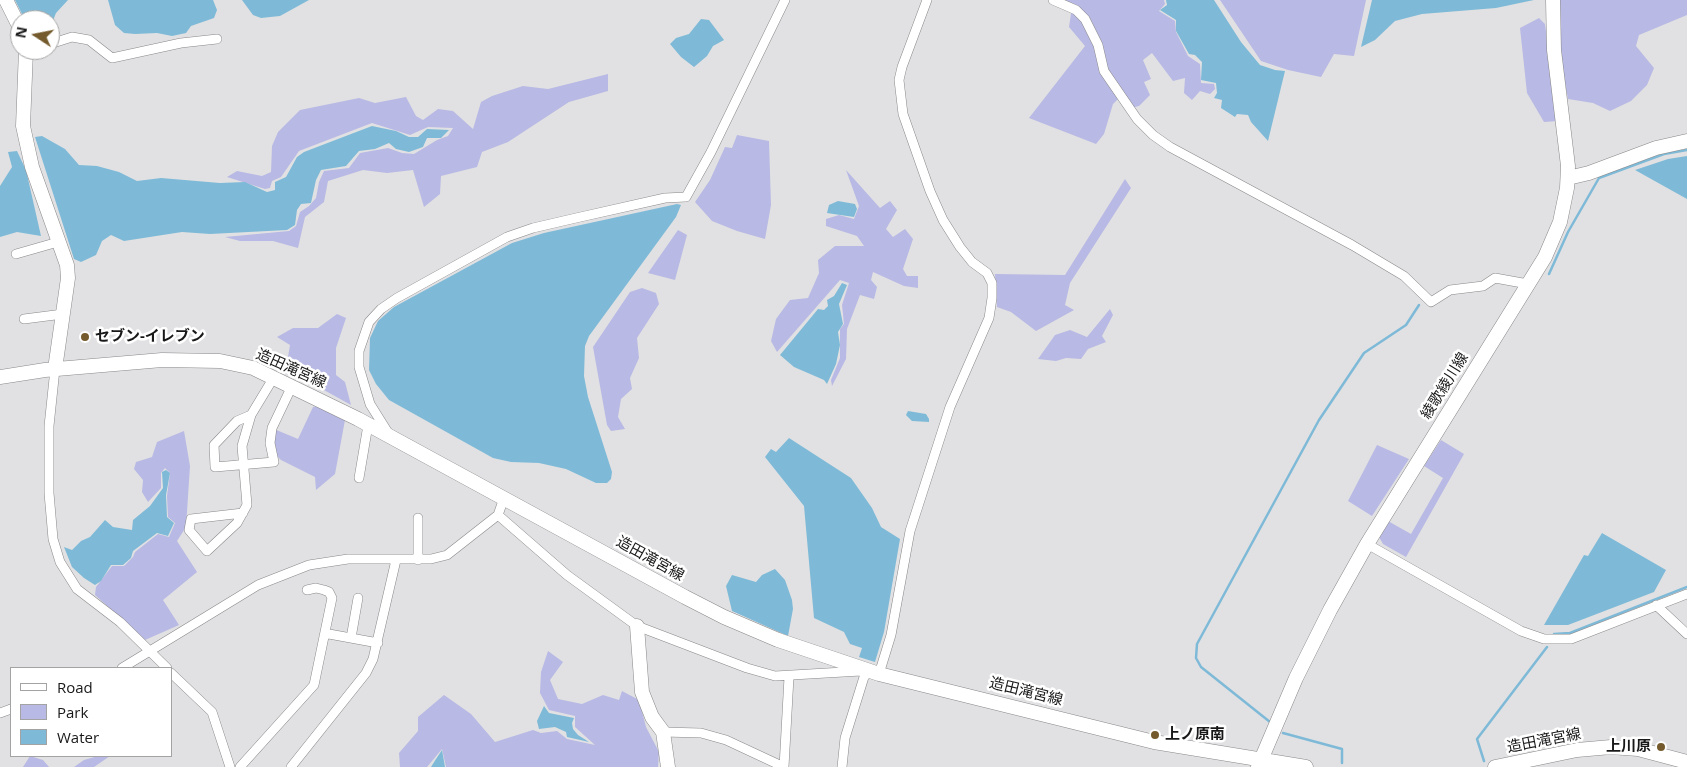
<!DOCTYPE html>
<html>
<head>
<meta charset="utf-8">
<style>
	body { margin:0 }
	#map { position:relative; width:1687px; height:767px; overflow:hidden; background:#e1e1e3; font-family:"Open Sans",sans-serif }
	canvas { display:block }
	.legend { position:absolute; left:10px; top:667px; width:162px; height:90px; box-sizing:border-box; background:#fff; border:1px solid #a3a3a3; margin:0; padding:6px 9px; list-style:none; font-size:15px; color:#181818 }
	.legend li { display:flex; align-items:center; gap:10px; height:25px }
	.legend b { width:25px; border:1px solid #a3a3a3 }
	.north { position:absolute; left:10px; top:10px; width:50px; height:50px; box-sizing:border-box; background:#fff; border:1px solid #a3a3a3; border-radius:50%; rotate:281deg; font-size:14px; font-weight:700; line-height:20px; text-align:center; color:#181818 }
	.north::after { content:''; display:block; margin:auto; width:18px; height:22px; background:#745a2c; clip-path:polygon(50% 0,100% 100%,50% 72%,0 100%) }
</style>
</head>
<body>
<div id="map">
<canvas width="1687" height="767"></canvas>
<ul class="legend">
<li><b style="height:6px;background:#fff"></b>Road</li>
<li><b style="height:14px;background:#b8b9e4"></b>Park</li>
<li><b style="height:14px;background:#7ebad7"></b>Water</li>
</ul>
<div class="north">N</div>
</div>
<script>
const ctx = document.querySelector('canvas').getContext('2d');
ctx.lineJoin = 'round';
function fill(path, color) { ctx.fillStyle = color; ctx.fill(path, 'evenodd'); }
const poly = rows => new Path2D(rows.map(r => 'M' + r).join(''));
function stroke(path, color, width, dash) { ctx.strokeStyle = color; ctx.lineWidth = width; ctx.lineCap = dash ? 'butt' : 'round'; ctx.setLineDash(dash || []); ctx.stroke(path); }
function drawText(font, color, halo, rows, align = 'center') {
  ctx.font = font + ' "Open Sans","Noto Sans JP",sans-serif'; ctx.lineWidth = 5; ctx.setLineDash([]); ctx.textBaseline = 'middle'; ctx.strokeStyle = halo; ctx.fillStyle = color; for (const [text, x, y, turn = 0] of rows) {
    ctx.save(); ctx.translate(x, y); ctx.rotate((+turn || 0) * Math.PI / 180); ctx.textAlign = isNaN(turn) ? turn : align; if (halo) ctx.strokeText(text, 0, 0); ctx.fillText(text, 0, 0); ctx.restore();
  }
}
fill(poly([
	[1060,0,1164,0,1165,4,1159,11,1175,21,1176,32,1188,56,1200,64,1201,83,1214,84,1215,89,1210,94,1200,91,1192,100,1184,93,1185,78,1173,81,1152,53,1143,60,1151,79,1144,82,1150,95,1139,106,1127,109,1119,98,1113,104,1104,134,1096,144,1029,118,1085,46,1069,27,1072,7],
	[1220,0,1366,0,1354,56,1334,54,1321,77,1288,70,1261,61],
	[1557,0,1687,0,1687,15,1639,35,1636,46,1654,68,1647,85,1631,101,1610,111,1593,103,1568,99,1561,61],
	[1539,18,1545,24,1558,121,1544,122,1527,93,1520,28],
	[608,74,608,91,569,102,508,142,482,152,477,167,441,176,440,194,424,207,413,170,387,173,363,170,328,181,324,202,305,217,298,248,273,241,240,241,225,237,289,231,296,226,300,212,309,206,316,198,319,182,324,171,349,168,360,153,388,148,402,153,414,154,437,140,448,136,453,128,428,127,410,135,372,123,299,151,281,177,272,181,270,188,265,189,227,177,237,171,262,176,271,172,272,146,278,132,300,110,359,98,375,103,406,97,416,116,423,120,438,109,453,111,473,129,481,102,492,96,523,86,548,89],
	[737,135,769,141,771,205,765,239,737,231,712,221,695,202,710,180,725,147,732,148],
	[846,170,880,208,890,201,897,210,886,229,893,237,905,229,913,239,903,269,907,276,918,276,918,288,904,286,873,272,871,280,877,287,874,299,860,295,847,329,846,359,832,386,831,380,840,358,840,329,844,324,842,305,849,283,840,280,777,352,771,341,776,319,790,300,808,298,819,273,818,260,835,246,864,246,857,236,826,226,826,219,839,215,854,219,859,206],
	[1125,179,1131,188,1070,283,1065,305,1074,310,1036,331,1011,312,997,307,995,274,1065,275],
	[678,230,687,235,675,280,648,273],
	[642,288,656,293,659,304,637,338,639,358,630,378,632,389,621,399,618,417,625,429,611,431,607,425,593,347,630,292],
	[1110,309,1113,315,1102,336,1106,342,1088,349,1081,359,1066,358,1056,361,1038,359,1055,335,1070,330,1087,337],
	[337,314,346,318,336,348,336,375,345,382,351,405,286,369,290,345,277,337,293,328,318,328],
	[322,405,345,420,335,474,316,490,315,477,281,460,275,454,274,429,298,439,313,407],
	[184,431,190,466,186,527,177,541,197,572,163,600,179,625,145,640,95,595,96,587,112,566,124,566,133,557,135,552,158,534,169,537,175,523,168,517,167,496,170,473,165,468,161,473,161,488,148,502,142,492,143,480,134,469,136,462,152,457,157,442],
	[1441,440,1464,454,1406,557,1383,544,1379,537,1388,521,1411,534,1443,478,1424,466],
	[1377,445,1409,459,1372,516,1348,501],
	[548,651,563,662,550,680,558,699,582,704,603,695,619,700,622,691,639,700,646,727,659,752,658,767,446,767,442,749,427,767,400,767,399,753,418,731,418,717,444,695,471,714,495,742,533,730,541,733,557,731,567,739,595,745,575,727,575,716,549,710,540,693,541,672],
	[30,756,43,760,49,767,23,767],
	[98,756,110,756,94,767,74,767,84,760]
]), '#b8b9e4');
fill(poly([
	[15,0,68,0,56,13,50,28,50,20,25,20],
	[108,0,213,0,217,10,214,18,191,26,186,33,172,36,157,33,135,34,124,33,115,25],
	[242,0,309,0,280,16,261,18,253,15],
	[1166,0,1214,0,1241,42,1260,65,1275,70,1285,71,1268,141,1251,122,1248,115,1237,114,1235,117,1221,108,1222,100,1214,98,1217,93,1216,83,1201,80,1202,62,1195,55,1189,54,1176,31,1176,20,1160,10,1167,5],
	[1372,0,1534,0,1496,8,1422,14,1395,21,1375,40,1361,47],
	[701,19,709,20,724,40,713,46,707,56,694,67,681,57,670,44,676,38,689,34],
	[372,126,396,131,409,137,418,137,427,129,449,130,441,138,427,138,423,147,409,152,396,149,389,143,375,149,359,151,346,166,321,170,316,180,311,203,301,204,297,210,295,225,287,230,210,234,182,232,124,241,111,235,102,241,96,255,81,262,74,259,35,137,42,136,65,149,79,165,97,166,119,172,137,181,161,178,220,183,245,182,267,192,275,190,275,182,286,177,297,157,304,152],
	[17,151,26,170,41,236,17,232,0,237,0,186,12,167,8,152],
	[1687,156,1687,199,1635,170,1668,159],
	[838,201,855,204,857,209,854,217,827,213,829,205],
	[677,204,681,205,676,217,589,336,585,346,584,376,588,397,612,472,611,479,607,483,596,483,566,469,539,463,511,462,493,458,389,400,376,384,369,370,370,338,378,321,394,307,512,243,544,233],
	[842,283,847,285,839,304,843,324,838,332,840,345,836,364,827,384,824,380,794,367,780,355,818,309,824,310,828,306,827,300,834,296],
	[908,411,926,414,929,419,929,422,912,421,906,415],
	[789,438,851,478,872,508,881,527,900,539,884,632,875,662,859,657,862,648,850,644,844,632,814,618,804,506,765,457,771,449,776,452],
	[166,470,170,473,166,495,167,517,174,523,168,536,157,533,133,551,131,558,123,565,111,565,101,581,95,585,84,578,72,567,64,547,72,550,81,541,90,537,105,520,113,527,132,530,133,520,150,506,163,488,162,472],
	[1602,533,1666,570,1654,592,1568,625,1544,625,1584,555,1588,556],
	[775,569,785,580,792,600,793,609,788,636,732,611,726,586,732,575,756,582,762,575],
	[544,706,549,713,574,718,572,723,573,729,578,735,589,742,567,737,566,732,555,727,539,729,537,721],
	[442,750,445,767,431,767,436,759]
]), '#7ebad7');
stroke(poly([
	[1549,274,1568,232,1599,178,1664,154,1687,150],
	[1554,634,1570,633,1687,587],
	[1270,722,1201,667,1196,658,1197,644,1319,420,1364,353,1406,325,1419,305],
	[1283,733,1342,749,1342,763],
	[1484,761,1477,739,1547,647]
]), '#7ebad7', 2.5);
const street = poly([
	[1053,0,1076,10,1085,19,1098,45,1104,71,1137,119,1153,135,1170,147,1352,245,1404,276,1431,302,1450,290,1483,286,1495,278,1528,284],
	[50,44,72,37,89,40,112,58,181,43,217,39],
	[16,254,58,242],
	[24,319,63,314],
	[55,369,49,426,49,493,53,539,60,562,77,589,120,622,167,668],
	[251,415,237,421,214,445,215,467,274,462,270,443,272,428,292,386],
	[390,436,370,404,359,367,359,351,369,322,381,309,397,298,507,237,533,228,576,218,665,198,686,197,711,152,785,0],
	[359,478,368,425],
	[243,513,191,519,189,530,207,551,237,523,247,505,242,446,251,415,274,377],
	[498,515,567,575,637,626,747,668,775,676,861,671],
	[418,518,418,560],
	[1367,544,1521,631,1544,639,1571,639,1687,594],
	[1656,605,1687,634],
	[329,634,378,643],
	[351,638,358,598],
	[122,668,258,585,309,565,348,559,431,559,447,555,498,515,504,498],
	[171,673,212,712,230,767],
	[879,674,891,635,910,531,950,407,989,318,992,298,992,283,987,273,972,262,960,247,943,220,930,191,903,114,899,80,902,67,927,0],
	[0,713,11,709],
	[663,732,701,733,726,740,784,767],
	[240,767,314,685,332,598,329,592,324,590,316,588,307,590],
	[291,767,366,673,373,659,396,560],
	[784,767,789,677],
	[842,767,845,738,864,677,869,671]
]);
const secondary = poly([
	[6,0,20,28],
	[26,50,23,126,32,167,67,265,68,278,55,369],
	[1568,178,1589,173,1656,148,1687,141],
	[0,377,45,370,162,360,220,361,253,368,358,419,685,597,724,617,778,640,879,674,1154,742,1306,767],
	[637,626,642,692,652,717,663,732,668,767],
	[1258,767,1296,678,1330,610,1367,544,1545,257,1560,222,1567,188,1568,166,1554,50,1553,0],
	[1495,767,1577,750,1611,747,1638,749,1687,762]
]);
stroke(street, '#88888a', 10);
stroke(secondary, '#88888a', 15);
stroke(street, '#fff', 9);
stroke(secondary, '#fff', 14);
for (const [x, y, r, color] of [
	[85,337,5,"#745a2c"],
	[1155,735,5,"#745a2c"],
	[1661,747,5,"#745a2c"]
]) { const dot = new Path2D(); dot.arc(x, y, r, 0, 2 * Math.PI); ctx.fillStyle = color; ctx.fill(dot); stroke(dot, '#fff', 2); }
drawText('bold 15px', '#181818', '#fff', [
	["セブン-イレブン",95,337],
	["上ノ原南",1165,735],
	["上川原",1651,747,"right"]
], 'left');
drawText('15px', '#181818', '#fff', [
	["造田滝宮線",291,369,24],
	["綾歌綾川線",1445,386,-58],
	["造田滝宮線",650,559,29],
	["造田滝宮線",1026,692,14],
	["造田滝宮線",1544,741,-11]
]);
</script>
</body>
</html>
